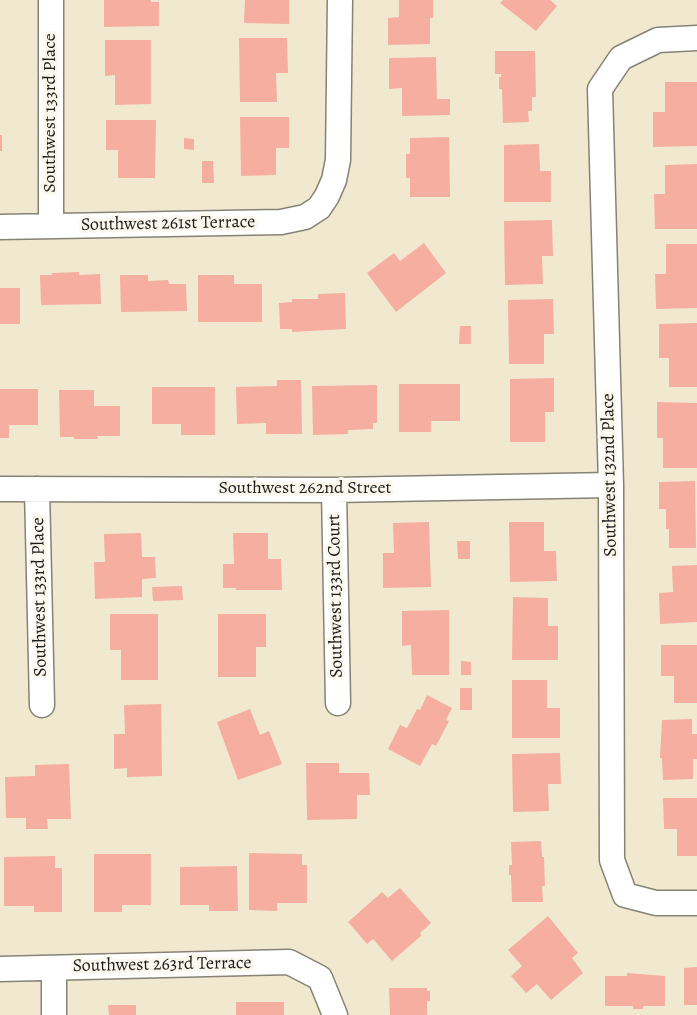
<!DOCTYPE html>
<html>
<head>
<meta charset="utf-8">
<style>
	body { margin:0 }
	canvas { display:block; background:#f1e9cf }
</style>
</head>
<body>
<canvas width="697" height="1015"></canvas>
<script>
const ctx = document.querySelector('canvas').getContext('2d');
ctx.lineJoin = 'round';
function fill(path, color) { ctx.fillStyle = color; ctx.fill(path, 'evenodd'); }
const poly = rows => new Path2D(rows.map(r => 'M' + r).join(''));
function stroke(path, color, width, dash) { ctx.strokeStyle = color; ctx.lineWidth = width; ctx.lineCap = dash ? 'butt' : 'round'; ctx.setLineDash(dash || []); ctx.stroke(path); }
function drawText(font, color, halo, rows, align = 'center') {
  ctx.font = font + ' Alegreya,serif'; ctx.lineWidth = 6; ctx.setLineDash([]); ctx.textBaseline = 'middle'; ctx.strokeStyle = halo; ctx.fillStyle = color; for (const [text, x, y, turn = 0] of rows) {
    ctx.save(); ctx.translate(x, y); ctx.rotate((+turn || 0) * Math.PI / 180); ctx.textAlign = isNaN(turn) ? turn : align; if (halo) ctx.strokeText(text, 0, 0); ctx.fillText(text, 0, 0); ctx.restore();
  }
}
fill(poly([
	[104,0,151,0,151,2,159,2,159,26,104,27],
	[245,0,289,0,289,24,244,23],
	[399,0,433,0,433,18,430,18,430,44,388,45,388,18,399,17],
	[503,0,550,0,557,6,536,31,500,3],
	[239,38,287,38,288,73,276,73,277,102,240,102],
	[105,40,151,40,151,104,115,105,115,75,105,76],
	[495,51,535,51,536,97,532,97,532,111,528,111,529,122,503,123,502,89,499,89,499,77,501,77,501,74,495,74],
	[436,57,437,99,450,99,450,115,402,116,402,88,389,89,389,58],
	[665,82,697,82,697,146,653,147,653,112,665,112],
	[240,117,289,117,289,148,276,148,276,175,241,176],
	[106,120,156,120,155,178,118,178,118,150,106,150],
	[0,135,2,135,2,151,0,151],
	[449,137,450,197,410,197,410,178,406,178,406,154,410,154,410,138],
	[184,138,194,139,194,150,184,149],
	[539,144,540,171,551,171,551,202,504,202,504,145],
	[202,161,213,161,214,183,202,183],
	[697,164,697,229,655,229,654,194,665,194,665,165],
	[552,220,553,256,542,256,543,284,505,285,504,221],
	[424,243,446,273,396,312,367,273,394,253,400,261],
	[666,244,697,244,697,308,656,309,655,274,666,274],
	[79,272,79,275,100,274,101,304,41,305,40,275,52,275,52,273],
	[120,275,148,275,148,281,168,280,169,284,186,284,187,311,121,312],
	[198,275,234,275,234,284,262,284,262,322,198,322],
	[0,288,20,288,20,324,0,324],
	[345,293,346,329,292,332,292,329,280,329,279,303,292,302,292,299,318,299,318,294],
	[553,299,554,334,544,334,544,364,509,364,508,300],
	[697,323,697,387,669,387,669,358,659,358,659,324],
	[460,326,471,326,471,344,459,344],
	[554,378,554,412,545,412,545,442,510,442,510,379],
	[277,380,301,380,302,434,266,434,266,423,237,424,236,387,277,386],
	[399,384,460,384,460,421,431,421,431,432,399,432],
	[377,385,377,423,373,423,373,429,348,430,348,434,313,435,312,386],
	[152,387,215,387,215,435,181,435,181,424,152,424],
	[0,389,38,389,38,425,9,425,9,438,0,438],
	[59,390,94,390,94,406,120,406,120,436,97,436,98,439,74,439,74,437,60,437],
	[657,402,697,403,697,468,663,468,663,438,657,438],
	[695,481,696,548,669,548,669,529,666,529,666,509,659,509,659,482],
	[429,522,431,587,383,588,383,553,394,553,393,523],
	[509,522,544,522,544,551,556,551,557,581,510,582],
	[141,533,142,557,155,557,156,578,142,579,142,597,95,599,94,562,105,562,104,534],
	[233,533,268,533,268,559,281,559,282,590,236,590,236,588,223,588,223,564,234,564],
	[457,541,470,541,470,559,458,559],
	[697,565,697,622,660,624,659,593,673,592,672,566],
	[182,586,183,600,153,601,152,587],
	[513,597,548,598,548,626,558,626,558,660,512,660],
	[449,610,449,675,412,675,411,645,402,646,402,611],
	[110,614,158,614,158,680,121,680,121,650,110,650],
	[218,614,266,614,266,647,256,647,256,677,218,677],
	[661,645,697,645,697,703,674,703,674,676,661,676],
	[461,661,471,662,471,675,461,675],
	[512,680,547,680,547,708,560,708,560,738,512,738],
	[460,688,472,688,472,710,460,710],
	[427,695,452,708,446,720,449,721,436,746,432,744,420,766,388,749,400,725,407,728,417,709,420,710],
	[161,704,162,776,127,777,127,768,114,769,114,734,125,734,124,705],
	[250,709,260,735,269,731,282,764,238,780,217,722],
	[692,719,692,734,697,734,697,759,693,759,693,779,663,780,662,758,660,758,662,720],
	[560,753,561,784,548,784,549,811,513,812,512,754],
	[306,763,339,763,339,773,369,773,370,795,357,795,357,819,307,820],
	[69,764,71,819,47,819,48,829,26,829,26,818,6,818,5,777,35,776,35,765],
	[663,798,697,798,697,856,677,856,677,829,664,829],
	[541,841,542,857,544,857,545,886,542,886,543,902,512,902,511,875,509,875,509,865,512,865,511,842],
	[249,853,302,854,302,865,307,865,307,903,277,903,277,911,249,910],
	[94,854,151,854,151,905,122,905,122,912,94,912],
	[55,856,55,868,62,868,62,912,34,912,34,906,4,906,4,857],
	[237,866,238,911,209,911,209,905,180,905,180,867],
	[400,888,431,923,420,933,421,936,392,961,373,939,367,944,348,922,382,892,388,898],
	[548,916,578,953,572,958,583,973,551,1000,537,984,526,993,511,976,522,966,508,950],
	[697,967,697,1005,684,1005,684,968],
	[627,973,665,976,665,1006,643,1006,643,1009,633,1009,633,1006,605,1006,605,976,627,976],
	[389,988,427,988,427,991,430,991,430,1001,427,1001,427,1015,390,1015],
	[236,1002,284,1002,284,1015,236,1015],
	[108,1005,136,1005,136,1015,109,1015]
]), '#f5aea0');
const street = poly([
	[697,38,658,40,621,58,600,89,611,485,612,860,625,895,656,903,697,903],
	[51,226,51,0],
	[0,227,281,222,305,217,319,208,327,196,334,180,338,160,340,0],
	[0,489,334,490,611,485],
	[37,489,42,705],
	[334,490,338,703],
	[54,968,54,1015],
	[0,969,289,962,320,978,335,1015]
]);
stroke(street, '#868276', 27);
stroke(street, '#fff', 24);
drawText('18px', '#1c1c1c', '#fbf7ec', [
	["Southwest 133rd Place",51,113,-90],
	["Southwest 261st Terrace",168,224,-1],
	["Southwest 132nd Place",610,475,-91],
	["Southwest 262nd Street",305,489],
	["Southwest 133rd Court",336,596,-91],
	["Southwest 133rd Place",40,597,-91],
	["Southwest 263rd Terrace",162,965,-1]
]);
</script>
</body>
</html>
